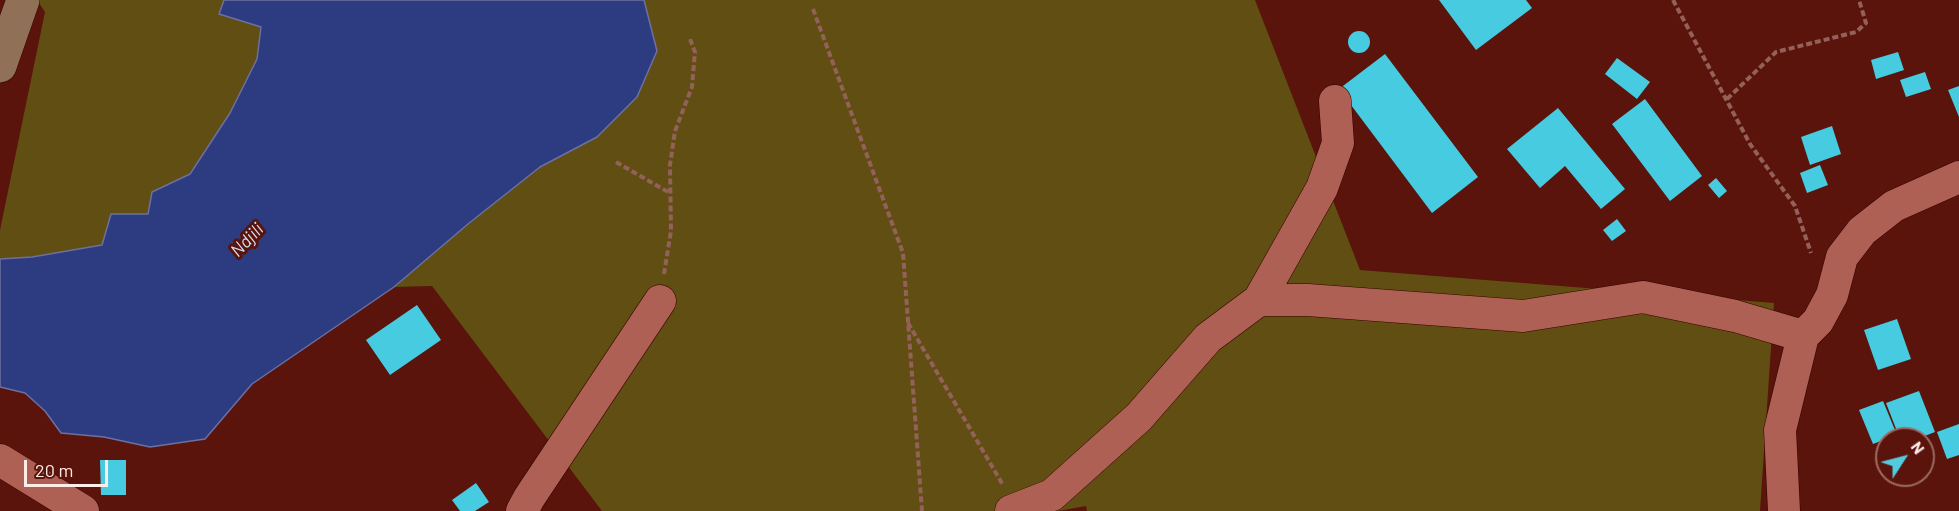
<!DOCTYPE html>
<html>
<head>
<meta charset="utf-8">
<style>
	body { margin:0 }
	#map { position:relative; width:1959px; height:511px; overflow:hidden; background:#5a140b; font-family:Barlow,sans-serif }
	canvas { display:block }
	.north { position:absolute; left:1875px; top:427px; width:60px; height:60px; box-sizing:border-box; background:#5a140b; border:2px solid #9c6a63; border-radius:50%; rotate:54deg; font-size:16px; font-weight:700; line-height:24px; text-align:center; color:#feece8 }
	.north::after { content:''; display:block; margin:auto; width:21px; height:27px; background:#54cade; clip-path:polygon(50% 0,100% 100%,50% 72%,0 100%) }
	.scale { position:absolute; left:24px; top:460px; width:84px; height:27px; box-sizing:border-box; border:3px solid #feece8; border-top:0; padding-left:8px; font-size:18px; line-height:21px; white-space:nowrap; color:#feece8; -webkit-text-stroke:4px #5a140b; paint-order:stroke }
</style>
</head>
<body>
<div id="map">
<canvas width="1959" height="511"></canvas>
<div class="north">N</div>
<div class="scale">20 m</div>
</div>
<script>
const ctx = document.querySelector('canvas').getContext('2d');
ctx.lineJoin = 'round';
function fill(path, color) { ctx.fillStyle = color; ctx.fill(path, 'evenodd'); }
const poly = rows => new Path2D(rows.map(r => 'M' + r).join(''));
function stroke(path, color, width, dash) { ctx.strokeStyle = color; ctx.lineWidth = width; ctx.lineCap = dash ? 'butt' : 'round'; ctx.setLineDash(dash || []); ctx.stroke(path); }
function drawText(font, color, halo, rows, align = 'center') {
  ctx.font = font + ' Barlow,sans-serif'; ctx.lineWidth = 6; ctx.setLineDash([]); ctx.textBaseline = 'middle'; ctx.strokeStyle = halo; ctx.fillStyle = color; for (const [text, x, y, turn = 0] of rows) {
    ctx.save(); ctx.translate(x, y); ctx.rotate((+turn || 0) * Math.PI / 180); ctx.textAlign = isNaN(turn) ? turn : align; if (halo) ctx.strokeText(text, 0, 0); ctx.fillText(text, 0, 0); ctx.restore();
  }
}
fill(poly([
	[37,0,224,0,219,14,261,27,257,59,230,113,189,174,174,181,148,214,111,214,102,245,32,257,0,259,0,230,45,12],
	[643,0,1255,0,1360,270,1774,303,1760,511,1087,511,1086,506,1058,511,602,511,432,286,394,287,468,224,540,167,597,137]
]), '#604e12');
const water = poly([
	[224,0,644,0,657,51,637,97,597,137,540,167,468,224,394,287,252,384,205,439,150,447,104,437,61,433,45,411,25,393,0,387,0,259,32,257,102,245,111,214,148,214,152,192,190,174,230,113,257,59,261,27,219,14,224,0]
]);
fill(water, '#2d3c81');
stroke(water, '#6c71a0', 1.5);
fill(poly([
	[1439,0,1526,0,1532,8,1476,50],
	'1348 42a11 11 0 1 1 22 0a11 11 0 1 1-22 0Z',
	[1898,52,1904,70,1876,79,1871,60],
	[1385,54,1478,177,1432,213,1339,89],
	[1617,58,1650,82,1637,99,1605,74],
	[1925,72,1931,89,1906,97,1900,80],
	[1959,86,1959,117,1948,90],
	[1645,99,1702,176,1670,201,1612,124],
	[1558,108,1625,189,1601,209,1565,166,1540,188,1507,149],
	[1832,126,1841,154,1810,165,1801,137],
	[1820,165,1828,185,1807,193,1800,173],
	[1716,178,1727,191,1719,198,1708,185],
	[1617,219,1626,231,1612,241,1603,230],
	[417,305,441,340,390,375,366,340],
	[1897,319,1911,359,1878,370,1864,330],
	[1919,391,1935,432,1917,439,1900,439,1886,403],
	[1883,401,1897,435,1873,444,1859,410],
	[1959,424,1959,455,1947,459,1937,432],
	[100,460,126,460,126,495,101,495],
	[476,483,489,502,475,511,460,511,452,500]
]), '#46cbe1');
const street = poly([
	[1259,300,1308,300,1523,316,1643,297,1735,316,1803,336],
	[0,460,83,511],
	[522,511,529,498,660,301],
	[1011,511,1052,495,1139,417,1208,338,1259,300,1322,188,1338,143,1335,101],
	[1784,511,1780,430,1803,336,1818,321,1832,295,1842,257,1862,231,1894,206,1959,177]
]);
const secondary = poly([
	[0,66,23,0]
]);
stroke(street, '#360200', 33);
stroke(secondary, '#360200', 34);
stroke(poly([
	[1673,0,1750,144,1795,206,1811,253],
	[813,9,903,253,922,511],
	[1727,99,1776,52,1856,32,1866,23,1859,0],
	[616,162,670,193],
	[664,274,671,231,670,165,675,131,692,87,695,52,690,39],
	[908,323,1003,485]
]), '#94615a', 4, [6, 3]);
stroke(street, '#ad6053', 32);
stroke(secondary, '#907057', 33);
drawText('italic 18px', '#d6ddf1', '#5a140b', [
	["Ndjili",247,240,-46]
]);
</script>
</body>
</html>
